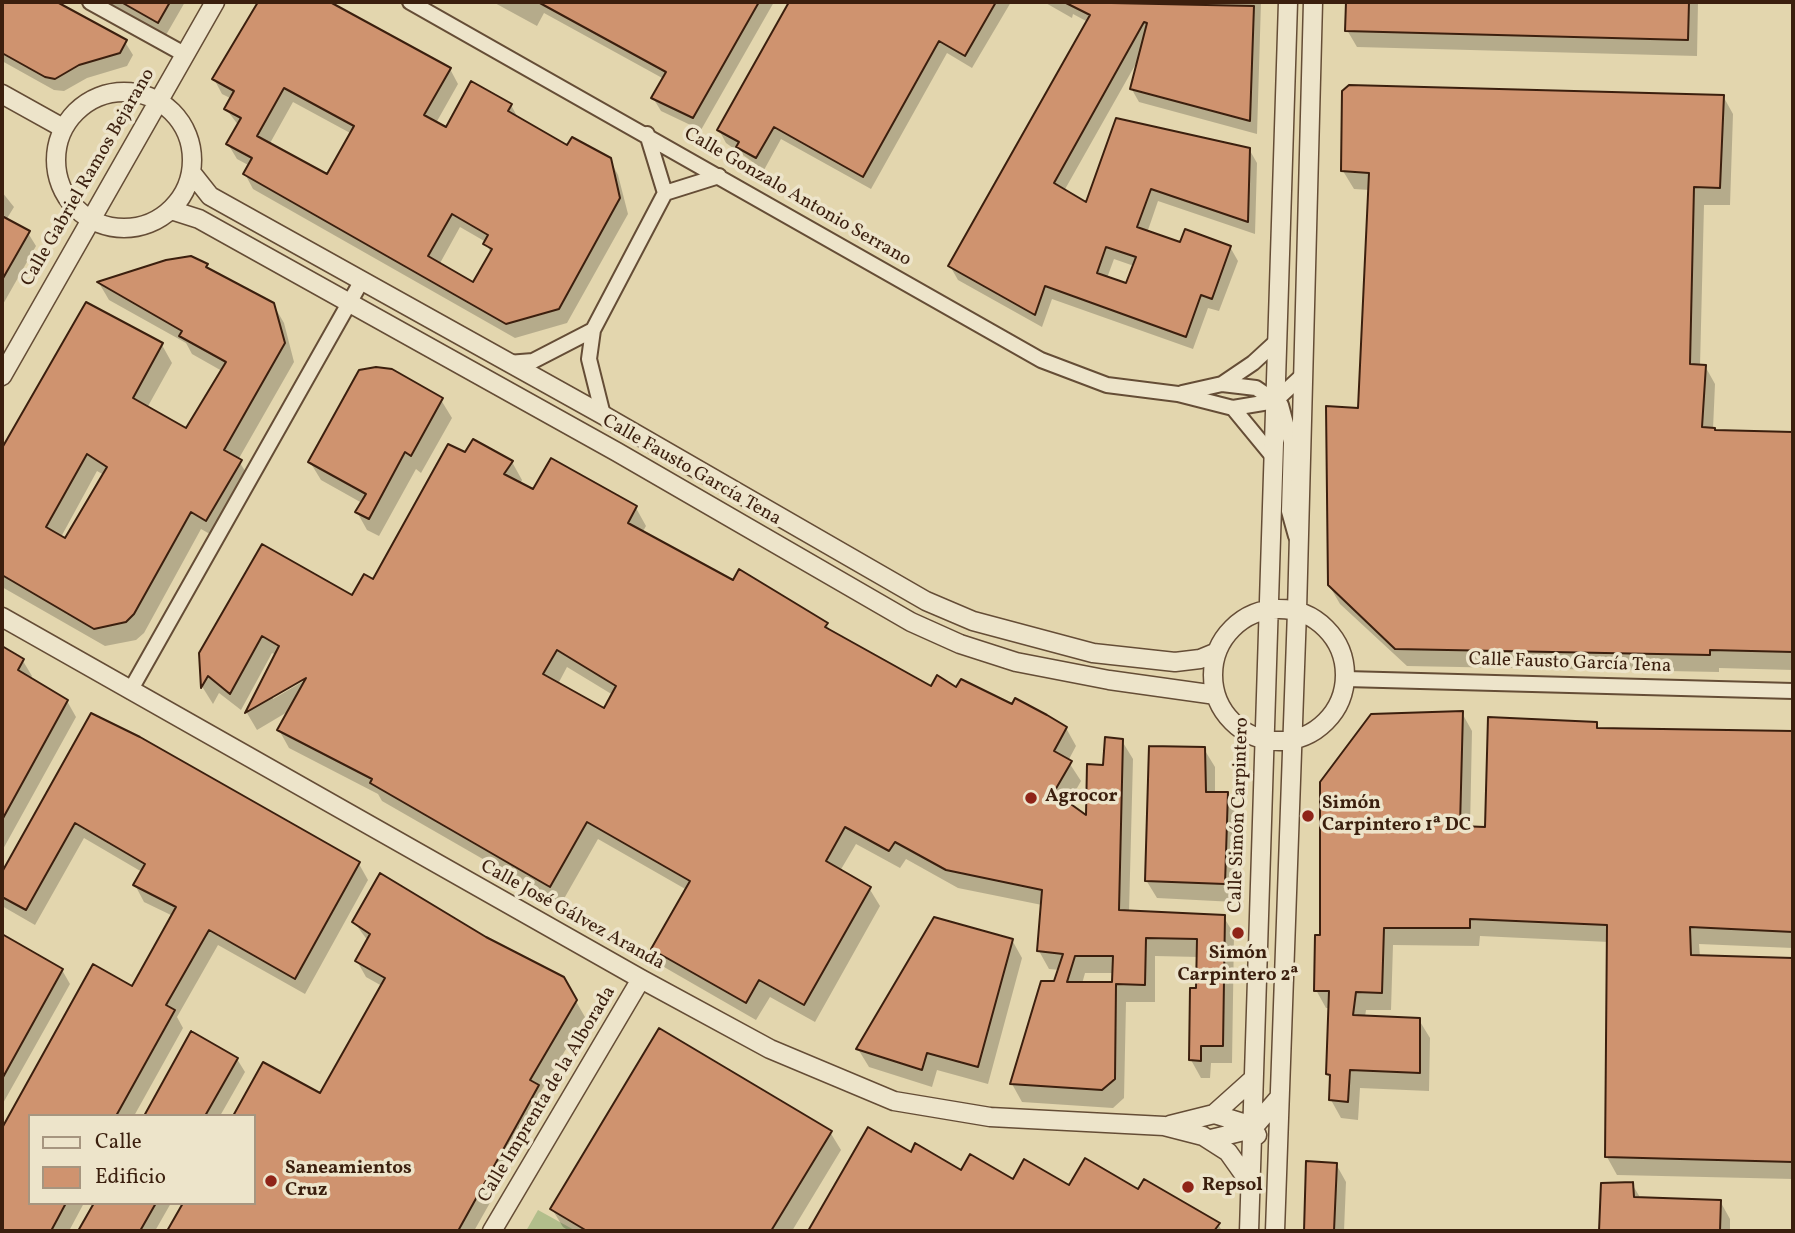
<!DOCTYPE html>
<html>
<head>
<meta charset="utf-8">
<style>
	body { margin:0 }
	#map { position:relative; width:1795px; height:1233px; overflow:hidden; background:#e3d6ae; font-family:Vollkorn,serif }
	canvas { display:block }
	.frame { position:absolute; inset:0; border:4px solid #3b1f0e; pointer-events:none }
	.legend { position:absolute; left:28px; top:1114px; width:228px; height:91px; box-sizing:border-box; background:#ede4ca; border:2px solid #a6957f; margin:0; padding:9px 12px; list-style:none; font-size:21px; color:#3b1f0e }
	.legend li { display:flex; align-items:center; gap:14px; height:35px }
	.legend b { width:35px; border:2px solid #a6957f }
</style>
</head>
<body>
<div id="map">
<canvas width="1795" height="1233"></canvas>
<div class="frame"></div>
<ul class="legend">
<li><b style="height:9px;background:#ede4ca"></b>Calle</li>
<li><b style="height:19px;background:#cf936f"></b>Edificio</li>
</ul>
</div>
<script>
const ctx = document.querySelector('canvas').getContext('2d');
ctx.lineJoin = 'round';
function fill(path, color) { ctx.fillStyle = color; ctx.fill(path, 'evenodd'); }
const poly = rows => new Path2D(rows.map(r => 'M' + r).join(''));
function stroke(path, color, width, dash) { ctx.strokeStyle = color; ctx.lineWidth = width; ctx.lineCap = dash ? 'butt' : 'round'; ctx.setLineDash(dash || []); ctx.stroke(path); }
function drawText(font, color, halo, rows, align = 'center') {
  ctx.font = font + ' Vollkorn,serif'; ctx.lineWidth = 7; ctx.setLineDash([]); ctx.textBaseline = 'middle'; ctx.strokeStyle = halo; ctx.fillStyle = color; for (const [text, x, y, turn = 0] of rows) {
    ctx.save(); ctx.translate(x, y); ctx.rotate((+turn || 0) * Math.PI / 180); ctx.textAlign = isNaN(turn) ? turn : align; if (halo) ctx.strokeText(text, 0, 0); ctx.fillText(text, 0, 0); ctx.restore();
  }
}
fill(poly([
	[538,1210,576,1231,526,1231]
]), '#b2be8b');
fill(poly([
	[2,2,53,2,125,42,133,55,127,66,87,78,64,91,54,90,2,61],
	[108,2,185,2,166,35],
	[261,2,323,2,450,69,458,84,436,123,447,129,511,105,518,118,568,147,610,160,618,175,628,214,567,323,515,338,253,189,245,174,250,166,237,159,228,144,239,126,226,109,232,99,222,94,214,79,256,5],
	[293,102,352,134,328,177,269,145],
	[460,227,486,242,491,254,473,284,439,265],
	[493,2,774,2,701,130,661,111,653,98,664,79,544,13,537,26],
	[791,2,1011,2,972,68,947,53,871,189,781,139,764,170,726,143,719,130],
	[1044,2,1261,2,1257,134,1139,102,1131,88,1138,60,1064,191,1087,204,1249,149,1257,163,1255,234,1158,201,1147,233,1181,244,1230,247,1238,261,1219,311,1208,308,1193,349,1052,299,1042,327,958,280,950,266,1088,22,1073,14,1072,18],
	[1114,259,1134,266,1127,285,1107,278],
	[1348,2,1698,2,1697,56,1357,47,1347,30],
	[1723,96,1733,114,1730,205,1704,205,1700,366,1705,366,1715,384,1713,429,1716,432,1793,434,1793,670,1719,668,1719,672,1407,666,1340,604,1329,585,1359,410,1370,190,1354,189,1343,171],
	[2,192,14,207,6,220,28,233,36,246,2,306],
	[206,266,210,271,273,304,284,323,294,362,238,460,251,480,217,538,201,529,144,633,136,640,105,646,2,587,2,452,86,304,162,345,172,363,147,408,187,431,222,371,192,354,186,343,109,300,99,283],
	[97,471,104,475,66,540,61,537],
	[441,400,452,418,421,473,416,469,379,536,367,530,357,512,362,503,321,480,310,462],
	[466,455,512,462,522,480,520,484,534,491,636,508,646,526,642,533,734,582,826,624,832,633,932,688,956,689,1066,728,1076,746,1068,761,1081,781,1068,804,1088,818,1105,766,1122,741,1133,759,1129,912,1223,916,1234,934,1232,1063,1211,1063,1210,1078,1201,1078,1191,1060,1199,957,1155,956,1155,1002,1126,1002,1124,1098,1113,1108,1022,1102,1012,1084,1060,970,1049,969,1039,951,1042,905,958,888,906,859,900,868,856,844,840,871,869,888,880,906,815,1022,770,997,756,1020,664,967,653,949,687,890,598,839,561,904,382,801,378,794,289,748,279,730,289,711,257,730,247,713,276,655,272,653,241,710,219,693,213,704,203,688,201,654,353,598,373,582],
	[567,667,613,695,604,711,558,684],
	[313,672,314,675,273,699,273,695],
	[1085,973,1114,973,1114,984,1082,984],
	[2,649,23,661,32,676,30,679,67,701,76,717,2,851],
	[1462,713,1472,731,1470,828,1487,829,1596,724,1600,730,1793,734,1793,948,1699,944,1700,957,1793,960,1793,1179,1617,1175,1607,1157,1609,942,1480,936,1479,946,1393,945,1391,1010,1366,1010,1365,1017,1419,1020,1430,1038,1429,1091,1360,1088,1358,1120,1341,1118,1331,1100,1332,1081,1328,1074,1330,1008,1326,1008,1316,990,1321,937],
	[92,716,359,864,368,880,305,994,218,945,177,1017,183,1028,134,1116,30,1116,30,1203,84,1203,69,1231,2,1231,2,1131,94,967,132,988,173,916,144,902,135,885,142,872,84,838,35,925,2,906,2,876],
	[1204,749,1215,767,1215,794,1227,794,1237,812,1235,902,1157,898,1146,880],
	[354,922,485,939,563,979,585,1017,541,1091,547,1102,474,1231,169,1231,185,1203,254,1203,254,1116,320,1096,382,986,366,977,357,961,368,941],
	[2,935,62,970,70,984,2,1105],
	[1012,940,1022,958,988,1084,937,1070,932,1087,869,1067,858,1049],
	[237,1059,245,1072,220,1116,146,1116],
	[869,1130,911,1154,962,1172,1070,1188,1139,1191,1218,1224,1222,1231,810,1231],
	[830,1132,841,1150,792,1231,569,1231,563,1227,552,1209],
	[1308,1163,1336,1164,1346,1182,1344,1231,1305,1231],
	[1602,1184,1632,1184,1641,1199,1720,1201,1730,1219,1730,1231,1601,1231],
	[96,1203,171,1203,155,1231,80,1231]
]), '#0003');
const building = poly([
	[2,2,57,2,127,40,120,53,79,65,55,79,45,77,2,53,2,2],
	[121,2,170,2,158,23,121,2],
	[258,2,330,2,451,68,424,115,446,127,471,81,512,104,508,111,567,145,572,137,611,158,620,198,559,309,506,324,243,174,252,158,226,144,241,118,224,109,234,91,212,79,258,2],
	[284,88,354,126,327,174,257,136,284,88],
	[452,214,488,235,483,244,492,249,473,282,428,256,452,214],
	[538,2,759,2,693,118,651,98,666,72,538,2],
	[789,2,996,2,965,56,939,41,863,177,774,127,756,158,736,147,739,142,717,130,789,2],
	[1064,2,1254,6,1250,121,1130,89,1147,23,1144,22,1054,183,1086,202,1116,118,1250,148,1248,222,1151,189,1137,227,1180,242,1185,229,1231,246,1212,299,1201,295,1186,337,1045,286,1035,315,948,266,1090,15,1064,2],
	[1106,247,1136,257,1126,283,1097,273,1106,247],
	[1346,2,1689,2,1688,40,1345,31,1346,2],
	[1349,85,1724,95,1720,188,1694,187,1690,364,1706,365,1702,427,1715,428,1715,430,1793,432,1793,652,1710,650,1710,655,1395,649,1328,585,1326,406,1358,408,1369,173,1341,171,1342,91,1349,85],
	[2,216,30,231,2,280,2,216],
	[191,256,208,264,206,267,274,303,285,343,224,450,242,460,206,521,191,512,134,614,126,622,94,629,2,575,2,448,86,302,163,343,133,398,186,428,226,362,179,336,182,331,97,282,166,260,191,256],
	[87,454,107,467,65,538,46,527,87,454],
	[376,367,392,369,443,398,411,456,405,452,369,519,355,512,366,494,308,462,359,370,376,367],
	[473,439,513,461,504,474,533,489,551,458,637,506,628,523,733,580,739,569,828,623,825,627,931,686,937,675,956,687,961,679,1012,704,1015,698,1047,715,1067,727,1054,751,1072,761,1054,792,1086,815,1087,764,1103,765,1105,737,1123,739,1119,910,1225,915,1223,1046,1201,1046,1201,1061,1189,1060,1190,988,1196,988,1197,939,1146,938,1145,985,1116,984,1115,1079,1102,1090,1010,1084,1041,981,1054,981,1063,954,1037,951,1042,890,946,870,895,842,889,851,845,827,826,861,871,887,804,1005,759,980,746,1003,651,949,690,881,587,822,550,887,370,783,372,779,277,730,306,678,245,713,279,646,262,636,230,694,208,676,201,688,199,653,262,544,352,595,364,574,373,579,448,444,465,452,473,439],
	[557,650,616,686,604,708,543,674,557,650],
	[1075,956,1113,956,1112,982,1067,982,1075,956],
	[2,646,24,659,18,670,68,700,2,820,2,646],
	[1463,711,1460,826,1485,827,1488,717,1597,722,1597,728,1793,731,1793,932,1690,927,1691,955,1793,958,1793,1162,1605,1157,1607,925,1470,919,1470,928,1384,928,1382,993,1356,992,1353,1015,1420,1018,1420,1073,1350,1070,1348,1102,1329,1100,1330,1075,1326,1074,1329,991,1314,991,1315,935,1320,935,1320,782,1371,714,1463,711],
	[91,713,140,737,360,862,295,979,209,930,166,1005,175,1010,116,1116,30,1116,30,1203,66,1203,51,1231,2,1231,2,1128,93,964,132,986,176,907,133,885,145,864,75,823,26,910,2,897,2,872,91,713],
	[1149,746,1205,747,1206,792,1228,792,1225,884,1145,881,1149,746],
	[380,873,486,937,564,977,577,1000,530,1080,539,1085,458,1231,167,1231,183,1203,254,1203,254,1116,233,1116,263,1062,320,1093,385,978,355,961,370,934,352,922,380,873],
	[934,917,1013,939,978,1067,927,1053,922,1070,856,1049,934,917],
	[2,934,63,969,2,1079,2,934],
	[659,1028,832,1131,771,1231,587,1231,550,1209,659,1028],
	[191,1031,238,1058,205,1116,144,1116,191,1031],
	[868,1127,911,1152,915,1143,961,1170,970,1154,1013,1179,1024,1159,1069,1185,1085,1158,1138,1189,1144,1179,1220,1223,1214,1231,808,1231,868,1127],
	[1306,1161,1337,1163,1334,1231,1304,1231,1306,1161],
	[1633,1182,1634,1197,1721,1200,1720,1231,1599,1231,1601,1183,1633,1182],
	[94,1203,156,1203,140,1231,78,1231,94,1203]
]);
fill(building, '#cf936f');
stroke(building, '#3b1f0e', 2);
const minor = poly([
	[90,2,184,54],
	[410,2,1041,360,1107,385,1178,394,1233,408,1275,401],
	[647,134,665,193],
	[508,363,533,361,593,330],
	[1222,384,1253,363,1278,340],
	[1182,393,1222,384,1256,388,1281,405,1291,442,1289,511,1296,536],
	[1275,401,1303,375],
	[1233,408,1275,459],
	[603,415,589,359,593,330,665,193,719,176],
	[1346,679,1793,691],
	[130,691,361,282]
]);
const tertiary = poly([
	'56 160a68 68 0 1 1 136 0a68 68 0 1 1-136 0Z',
	[2,94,63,128],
	[191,172,210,196,603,415,926,601,973,621,1093,653,1175,662,1200,659,1217,652],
	[171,210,199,219,617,452,911,622,960,644,1016,662,1109,680,1216,695],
	[2,376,215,2],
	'1213 675a66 66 0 1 1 132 0a66 66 0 1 1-132 0Z',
	[2,617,641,979,770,1049,894,1101,990,1117,1164,1126,1203,1136,1228,1152,1250,1183],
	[1214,1114,1240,1122,1257,1135],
	[1170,1125,1214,1114,1253,1079],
	[1211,1139,1252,1129,1278,1099],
	[492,1231,641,979],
	[1249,1231,1288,2],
	[1275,1231,1297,611,1313,2]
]);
stroke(minor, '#654d36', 18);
stroke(tertiary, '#654d36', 21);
stroke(minor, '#ede4ca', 14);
stroke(tertiary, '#ede4ca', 18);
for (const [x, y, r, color] of [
	[1031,798,7,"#8f2418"],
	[1308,816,7,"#8f2418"],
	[1238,933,7,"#8f2418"],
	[271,1181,7,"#8f2418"],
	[1188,1187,7,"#8f2418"]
]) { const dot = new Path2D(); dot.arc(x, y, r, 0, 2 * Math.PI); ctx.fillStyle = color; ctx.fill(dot); stroke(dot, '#ede4ca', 2.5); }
drawText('19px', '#3b1f0e', '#ede4ca', [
	["Calle Gabriel Ramos Bejarano",89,178,-60],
	["Calle Gonzalo Antonio Serrano",797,198,30],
	["Calle Fausto García Tena",691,471,30],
	["Calle Fausto García Tena",1570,664,2],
	["Calle Simón Carpintero",1240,815,-88],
	["Calle José Gálvez Aranda",572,916,29],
	["Calle Imprenta de la Alborada",548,1095,-59]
]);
drawText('bold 19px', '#3b1f0e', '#ede4ca', [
	["Agrocor",1045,798],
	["Simón",1322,805],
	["Carpintero 1ª DC",1322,827],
	["Simón",1238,955,"center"],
	["Carpintero 2ª",1238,977,"center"],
	["Saneamientos",285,1170],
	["Cruz",285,1192],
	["Repsol",1202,1187]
], 'left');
</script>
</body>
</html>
